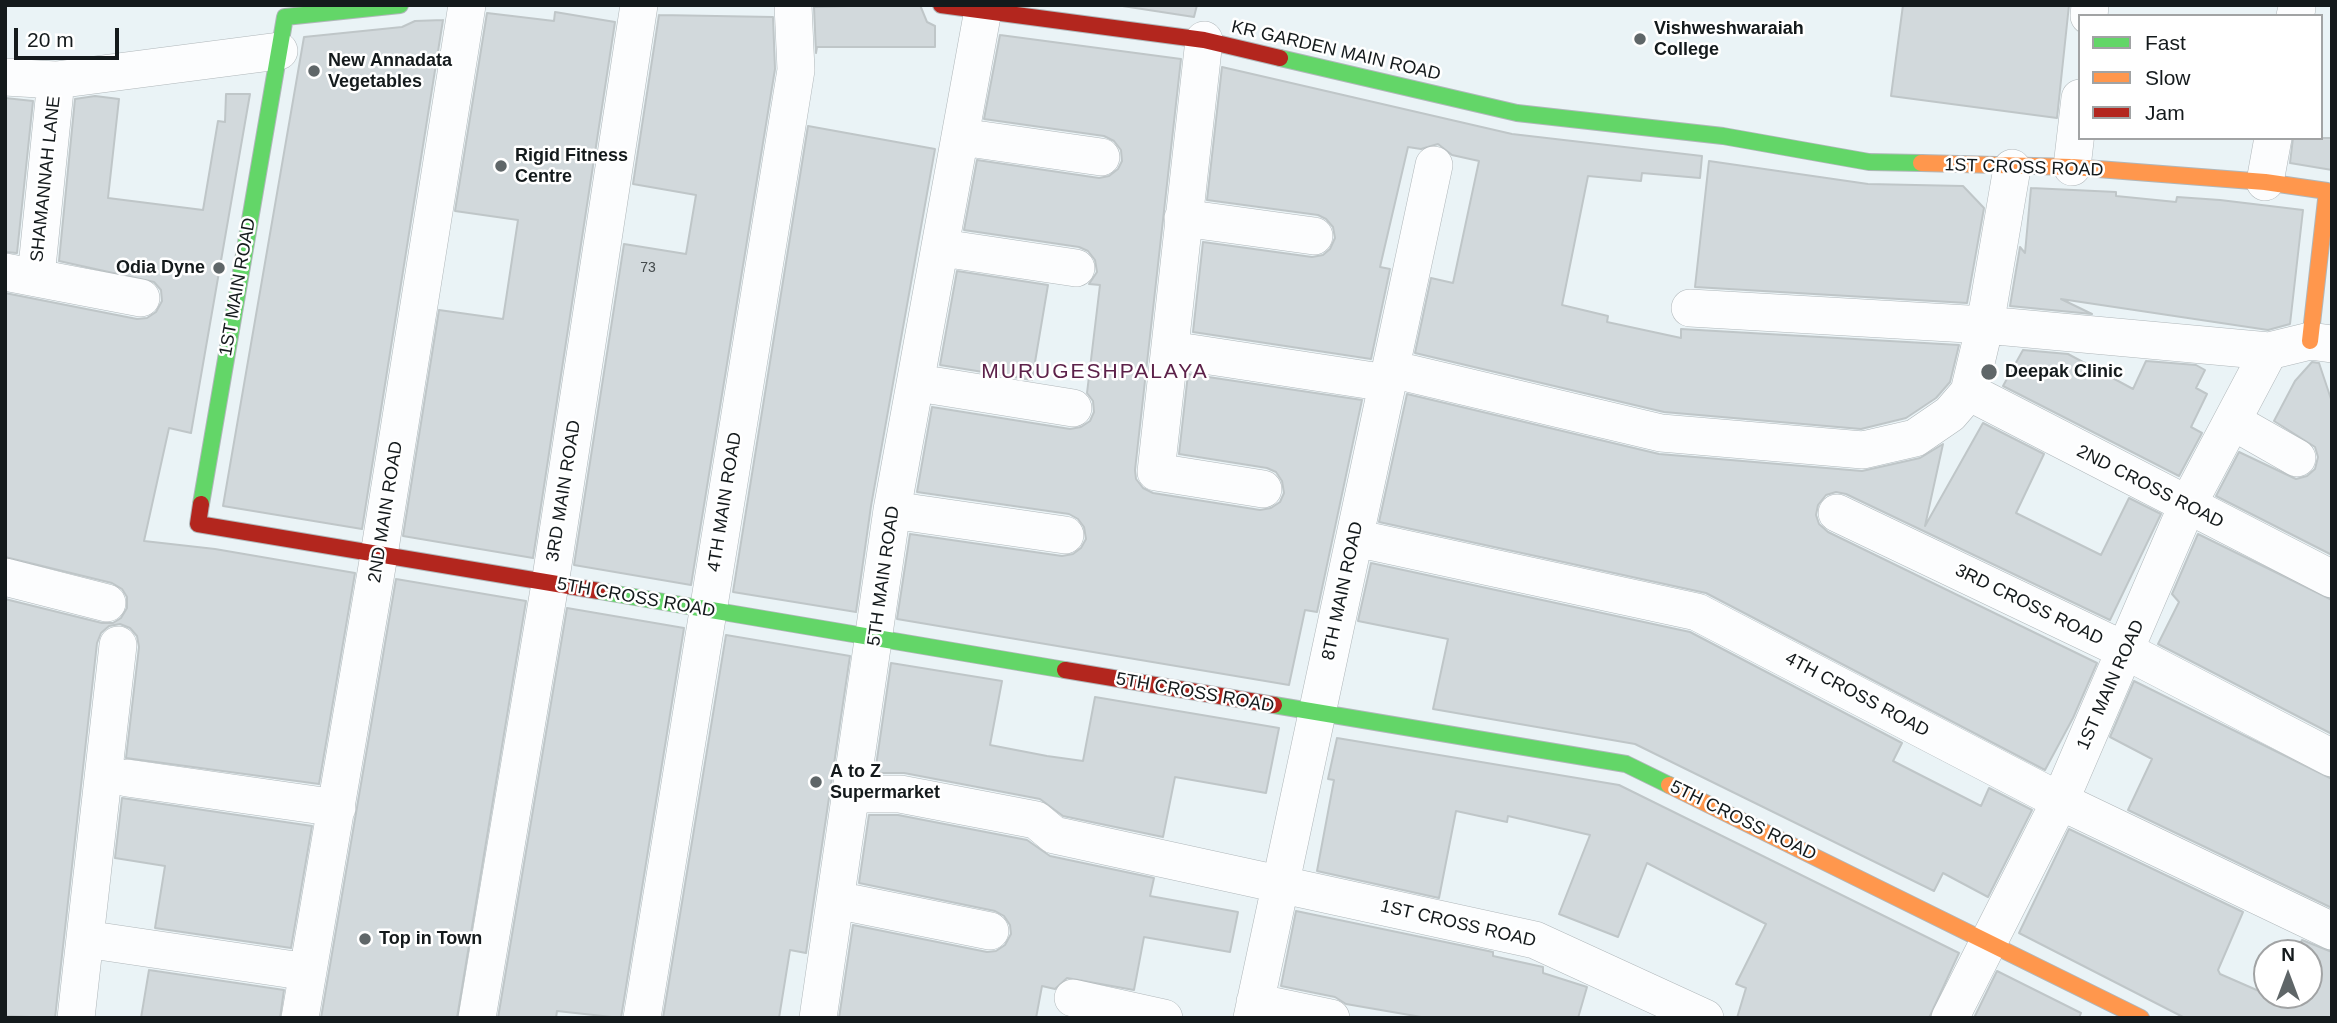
<!DOCTYPE html>
<html>
<head>
<meta charset="utf-8">
<style>
	body { margin:0 }
	#map { position:relative; width:2337px; height:1023px; overflow:hidden; background:#eaf3f6; font-family:Helvetica,sans-serif }
	canvas { display:block }
	.frame { position:absolute; inset:0; border:7px solid #141a1c; pointer-events:none }
	.legend { position:absolute; left:2078px; top:14px; width:245px; height:126px; box-sizing:border-box; background:#fff; border:2px solid #a1a3a4; margin:0; padding:9px 12px; list-style:none; font-size:21px; color:#141a1c }
	.legend li { display:flex; align-items:center; gap:14px; height:35px }
	.legend b { width:35px; border:2px solid #a1a3a4 }
	.north { position:absolute; left:2253px; top:939px; width:70px; height:70px; box-sizing:border-box; background:#fff; border:2px solid #a1a3a4; border-radius:50%; rotate:0deg; font-size:19px; font-weight:700; line-height:28px; text-align:center; color:#141a1c }
	.north::after { content:''; display:block; margin:auto; width:24px; height:32px; background:#5f6668; clip-path:polygon(50% 0,100% 100%,50% 72%,0 100%) }
	.scale { position:absolute; left:14px; top:28px; width:105px; height:32px; box-sizing:border-box; border:4px solid #141a1c; border-top:0; padding-left:9px; font-size:21px; line-height:24px; white-space:nowrap; color:#141a1c; -webkit-text-stroke:5px #fff; paint-order:stroke }
</style>
</head>
<body>
<div id="map">
<canvas width="2337" height="1023"></canvas>
<div class="frame"></div>
<ul class="legend">
<li><b style="height:9px;background:#63d668"></b>Fast</li>
<li><b style="height:9px;background:#ff974d"></b>Slow</li>
<li><b style="height:9px;background:#b3261e"></b>Jam</li>
</ul>
<div class="north">N</div>
<div class="scale">20 m</div>
</div>
<script>
const ctx = document.querySelector('canvas').getContext('2d');
ctx.lineJoin = 'round';
function fill(path, color) { ctx.fillStyle = color; ctx.fill(path, 'evenodd'); }
const poly = rows => new Path2D(rows.map(r => 'M' + r).join(''));
function stroke(path, color, width, dash) { ctx.strokeStyle = color; ctx.lineWidth = width; ctx.lineCap = dash ? 'butt' : 'round'; ctx.setLineDash(dash || []); ctx.stroke(path); }
function drawText(font, color, halo, rows, align = 'center') {
  ctx.font = font + ' Helvetica,sans-serif'; ctx.lineWidth = 5; ctx.setLineDash([]); ctx.textBaseline = 'middle'; ctx.strokeStyle = halo; ctx.fillStyle = color; for (const [text, x, y, turn = 0] of rows) {
    ctx.save(); ctx.translate(x, y); ctx.rotate((+turn || 0) * Math.PI / 180); ctx.textAlign = isNaN(turn) ? turn : align; if (halo) ctx.strokeText(text, 0, 0); ctx.fillText(text, 0, 0); ctx.restore();
  }
}
const building = poly([
	[883,5,920,5,927,22,935,26,935,47,817,47,816,53,814,7,883,5],
	[1116,5,1197,5,1194,17,1116,5],
	[1903,5,2069,5,2057,118,1891,96,1903,5],
	[555,12,615,22,533,558,403,536,439,310,503,319,518,220,455,211,487,13,554,21,555,12],
	[659,15,773,17,775,69,691,585,574,565,624,244,686,254,696,195,633,184,659,15],
	[443,20,362,529,223,506,304,37,402,27,415,21,443,20],
	[1000,35,1181,59,1135,470,1136,479,1143,488,1153,493,1260,510,1271,508,1280,502,1284,493,1282,481,1276,472,1267,468,1179,454,1188,374,1362,400,1317,612,1305,610,1289,685,897,619,910,534,1062,556,1073,554,1081,548,1086,539,1084,527,1078,519,1069,514,917,492,932,407,1070,429,1081,427,1090,421,1094,412,1093,401,1087,393,1100,285,1089,284,1097,272,1095,260,1088,251,1079,247,964,230,977,160,1099,178,1109,176,1118,169,1122,161,1121,150,1114,141,1104,136,984,119,1000,35],
	[1222,67,1512,134,1702,156,1700,178,1642,173,1641,181,1588,176,1562,305,1608,316,1607,322,1681,338,1681,329,1959,345,1950,382,1936,398,1906,418,1861,429,1664,412,1415,353,1431,278,1453,283,1479,161,1452,155,1438,144,1421,149,1408,147,1380,267,1390,269,1371,359,1193,332,1203,242,1312,257,1323,255,1330,249,1335,238,1333,227,1326,219,1318,215,1207,200,1222,67],
	[226,94,250,94,191,433,169,428,144,541,215,549,355,573,319,784,126,758,139,647,137,636,130,628,120,624,109,626,101,633,97,643,55,1018,5,1016,5,599,102,623,113,623,121,618,127,608,127,597,122,589,112,583,5,557,5,293,137,319,147,318,156,312,162,301,161,290,154,282,59,261,75,99,95,96,119,99,108,198,203,210,218,121,225,122,226,94],
	[5,98,33,101,17,253,5,252,5,98],
	[808,126,935,149,871,506,856,612,733,592,808,126],
	[2293,138,2332,138,2332,170,2290,163,2293,138],
	[1709,161,1868,184,1963,186,1984,208,1967,303,1695,287,1709,161],
	[2031,188,2116,192,2116,196,2176,202,2177,197,2220,200,2303,210,2290,324,2268,330,2061,299,2092,314,2010,306,2020,247,2025,253,2031,188],
	[957,271,1048,285,1032,380,940,365,957,271],
	[2023,350,2068,354,2133,389,2146,361,2196,365,2205,370,2196,388,2207,394,2191,427,2202,433,2179,476,2003,386,2023,350],
	[2312,362,2319,363,2332,402,2332,555,2216,496,2239,452,2296,479,2307,476,2315,469,2318,457,2315,447,2274,421,2295,381,2312,362],
	[1407,394,1659,454,1862,471,1920,458,1943,444,1925,526,1983,423,2044,454,2016,513,2101,555,2129,498,2161,514,2110,620,1846,494,1836,492,1826,495,1818,505,1816,515,1819,524,1828,532,2097,663,2073,718,2045,770,1706,593,1379,522,1407,394],
	[2198,534,2332,600,2332,734,2158,644,2179,602,2172,594,2198,534],
	[1371,563,1690,632,1902,743,1893,761,1981,806,1989,788,2032,810,1988,897,1943,873,1934,891,1635,744,1433,709,1448,639,1358,621,1371,563],
	[396,579,526,601,457,1018,321,1018,396,579],
	[567,608,684,628,621,1018,557,1011,556,1018,498,1018,567,608],
	[726,635,850,656,806,953,790,950,779,1018,663,1018,726,635],
	[891,663,1002,681,990,745,1047,756,1083,761,1095,697,1279,728,1266,793,1175,777,1163,837,1063,816,1040,799,904,773,875,773,891,663],
	[2134,681,2332,779,2332,908,2128,810,2152,759,2110,737,2134,681],
	[1337,738,1619,785,1959,953,1929,1018,1737,1018,1746,988,1736,984,1766,924,1647,863,1618,937,1559,914,1590,835,1508,816,1507,822,1456,811,1439,898,1317,871,1334,780,1328,779,1337,738],
	[122,798,312,826,291,948,155,928,165,866,115,858,122,798],
	[869,815,898,815,1027,840,1050,856,1154,878,1150,896,1238,912,1230,952,1144,937,1134,990,1067,978,1055,989,1042,986,1036,1018,839,1018,853,925,987,952,996,951,1005,945,1011,934,1010,925,1004,916,995,911,859,883,869,815],
	[2069,829,2243,912,2218,970,2220,974,2275,998,2276,995,2309,995,2309,953,2296,953,2302,940,2332,952,2332,1018,2185,1018,2019,933,2069,829],
	[1296,911,1493,952,1493,956,1543,967,1543,973,1587,987,1578,1018,1427,1018,1346,1004,1335,997,1281,986,1296,911],
	[149,970,284,990,280,1018,141,1018,149,970],
	[1997,971,2081,1013,2079,1018,1974,1018,1997,971]
]);
fill(building, '#d2d9dc');
stroke(building, '#bfc6c8', 2);
const street = poly([
	[2089,16,2090,5],
	[2295,16,2297,8],
	[1204,40,1156,472,1263,489],
	[5,77,56,80,279,51],
	[961,137,1101,157],
	[2072,167,2080,98],
	[2265,182,2273,138],
	[1183,218,1314,236],
	[942,248,1076,268],
	[5,272,141,298],
	[36,277,56,80],
	[1690,308,1985,325,2269,351,2310,341,2332,344],
	[1171,350,1387,383],
	[1391,369,1661,433,1863,450,1915,438,1950,414,1969,392,1985,325,2012,168],
	[918,383,1073,408],
	[1969,392,2332,579],
	[2232,421,2297,458],
	[892,510,1065,535],
	[1837,513,2126,651,2332,758],
	[1355,538,1697,612,2060,801,2332,931],
	[5,577,107,603],
	[127,778,337,808],
	[850,794,900,794,1036,820,1054,835,1535,940,1705,1018],
	[836,900,990,931],
	[85,939,308,972],
	[1073,998,1164,1018],
	[1255,1002,1331,1018],
	[76,1018,118,645],
	[300,1018,379,555,467,5],
	[477,1018,550,584,639,5],
	[642,1018,796,70,793,5],
	[818,1018,892,510,983,10],
	[1252,1018,1434,165],
	[1950,1018,2060,801,2187,506,2269,351]
]);
const fast = poly([
	[1280,58,1517,113,1723,136,1869,162,1921,163],
	[201,504,285,17,400,5],
	[599,591,1065,670],
	[1274,705,1626,764,1669,785]
]);
const slow = poly([
	[1921,163,2072,167,2265,182,2327,191,2310,341],
	[1669,785,2141,1018]
]);
const jam = poly([
	[941,5,1204,40,1280,58],
	[201,504,198,524,599,591],
	[1065,670,1274,705]
]);
stroke(street, '#b0b7ba', 38);
stroke(fast, '#b0b7ba', 18);
stroke(slow, '#b0b7ba', 18);
stroke(jam, '#b0b7ba', 18);
stroke(street, '#fcfdfe', 37);
stroke(fast, '#63d668', 16);
stroke(slow, '#ff974d', 16);
stroke(jam, '#b3261e', 16);
for (const [x, y, r, color] of [
	[1640,39,7,"#5f6668"],
	[314,71,7,"#5f6668"],
	[501,166,7,"#5f6668"],
	[219,268,7,"#5f6668"],
	[1989,372,9,"#5f6668"],
	[816,782,7,"#5f6668"],
	[365,939,7,"#5f6668"]
]) { const dot = new Path2D(); dot.arc(x, y, r, 0, 2 * Math.PI); ctx.fillStyle = color; ctx.fill(dot); stroke(dot, '#fff', 2.5); }
drawText('14px', '#444a4c', null, [
	["73",648,268]
]);
drawText('bold 18px', '#141a1c', '#fff', [
	["Vishweshwaraiah",1654,29],
	["College",1654,50],
	["New Annadata",328,61],
	["Vegetables",328,82],
	["Rigid Fitness",515,156],
	["Centre",515,177],
	["Odia Dyne",205,268,"right"],
	["Deepak Clinic",2005,372],
	["A to Z",830,772],
	["Supermarket",830,793],
	["Top in Town",379,939]
], 'left');
drawText('18px', '#141a1c', '#fff', [
	["KR GARDEN MAIN ROAD",1336,51,13],
	["1ST CROSS ROAD",2024,168,2],
	["SHAMANNAH LANE",46,179,-84],
	["1ST MAIN ROAD",238,287,-80],
	["2ND CROSS ROAD",2150,487,27],
	["3RD MAIN ROAD",564,491,-81],
	["4TH MAIN ROAD",725,502,-81],
	["2ND MAIN ROAD",386,512,-81],
	["5TH MAIN ROAD",884,576,-82],
	["8TH MAIN ROAD",1343,591,-78],
	["5TH CROSS ROAD",636,598,10],
	["3RD CROSS ROAD",2029,605,26],
	["1ST MAIN ROAD",2111,685,-66],
	["5TH CROSS ROAD",1195,693,10],
	["4TH CROSS ROAD",1857,695,28],
	["5TH CROSS ROAD",1743,821,26],
	["1ST CROSS ROAD",1458,924,13]
]);
ctx.letterSpacing = '2px';
drawText('21px', '#5c2149', '#fff', [
	["MURUGESHPALAYA",1095,372]
]);
ctx.letterSpacing = '0px';
</script>
</body>
</html>
